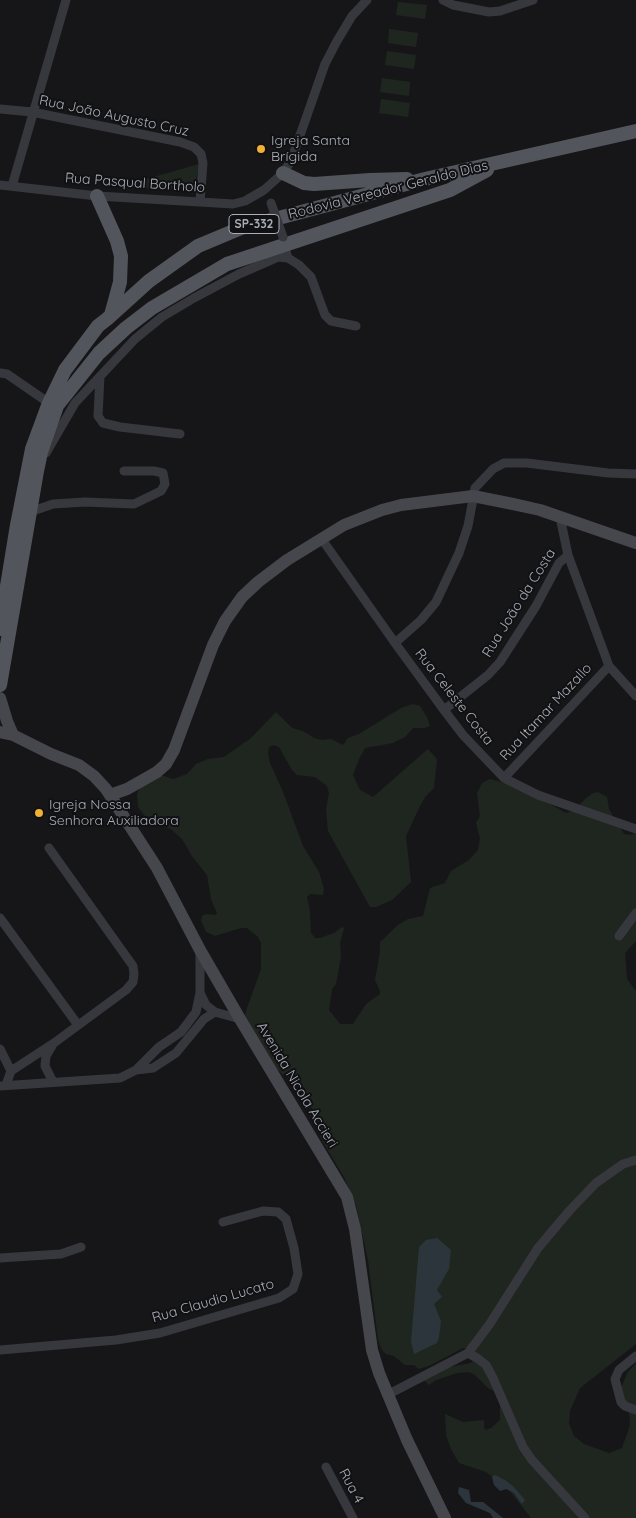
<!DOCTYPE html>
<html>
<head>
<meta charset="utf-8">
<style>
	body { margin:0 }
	canvas { display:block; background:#161618 }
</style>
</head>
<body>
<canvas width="636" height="1518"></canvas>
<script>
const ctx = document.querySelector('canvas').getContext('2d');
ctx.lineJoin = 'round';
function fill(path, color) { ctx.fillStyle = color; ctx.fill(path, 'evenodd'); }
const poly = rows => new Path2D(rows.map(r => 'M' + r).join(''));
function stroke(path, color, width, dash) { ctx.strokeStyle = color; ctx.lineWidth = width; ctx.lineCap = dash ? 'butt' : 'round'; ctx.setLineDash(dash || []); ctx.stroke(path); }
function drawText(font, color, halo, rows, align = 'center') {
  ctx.font = font + ' Quicksand,sans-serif'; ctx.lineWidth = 4; ctx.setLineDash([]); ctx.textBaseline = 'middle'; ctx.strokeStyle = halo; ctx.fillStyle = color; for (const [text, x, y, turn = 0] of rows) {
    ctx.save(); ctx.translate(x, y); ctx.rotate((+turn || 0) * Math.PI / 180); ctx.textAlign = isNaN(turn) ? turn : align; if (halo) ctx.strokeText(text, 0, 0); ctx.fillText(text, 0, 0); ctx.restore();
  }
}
fill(poly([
	[398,2,427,5,425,19,396,15],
	[389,29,418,33,416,47,388,43],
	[387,51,416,55,414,69,385,65],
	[382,78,410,82,409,96,380,92],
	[381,99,410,103,408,117,379,113],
	[199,164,194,190,119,187],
	[413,704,420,706,427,717,430,726,425,728,413,728,405,737,393,743,365,748,359,759,353,775,360,790,373,797,428,749,437,759,434,788,425,797,419,808,406,836,411,882,392,900,376,907,370,907,328,831,326,810,329,793,327,786,315,777,297,775,292,770,279,747,274,745,269,747,268,753,270,763,283,792,303,846,319,872,324,889,323,895,310,894,307,897,310,912,311,933,315,938,320,938,334,933,342,927,344,928,340,943,341,957,336,984,332,989,329,1010,340,1024,353,1024,366,1004,380,994,380,991,375,980,380,952,380,942,398,925,408,919,423,916,430,888,445,883,451,871,469,860,478,850,480,838,476,823,480,816,477,793,482,783,490,779,512,785,536,796,566,813,575,810,586,798,593,793,598,792,607,797,609,809,624,834,629,835,636,833,636,941,625,953,627,979,636,991,636,1344,580,1388,570,1411,569,1423,574,1436,584,1444,609,1453,622,1448,630,1425,629,1409,621,1399,622,1386,627,1373,636,1363,636,1518,531,1518,510,1491,486,1472,459,1463,451,1449,446,1435,445,1414,463,1422,484,1420,484,1428,486,1430,491,1428,500,1420,500,1393,489,1389,475,1375,469,1372,457,1373,436,1380,429,1385,422,1379,439,1369,471,1363,474,1360,469,1349,463,1348,431,1365,419,1369,414,1365,405,1365,394,1356,386,1354,382,1350,378,1340,368,1260,356,1205,344,1177,321,1139,319,1132,318,1118,307,1101,304,1092,305,1088,282,1074,256,1047,243,1023,247,1008,261,969,261,943,258,937,247,928,241,928,215,936,206,932,201,920,202,916,206,914,215,915,217,913,211,899,207,875,192,856,182,839,172,830,145,816,138,807,137,794,140,787,157,774,173,779,187,774,196,764,208,759,224,757,251,738,276,712,292,728,303,731,314,738,322,740,331,739,343,745,348,738,359,734,401,708]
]), '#1e261f');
fill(poly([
	[437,1238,451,1250,449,1269,437,1290,442,1297,434,1304,441,1321,439,1337,437,1343,414,1354,411,1342,419,1247,426,1240],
	[495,1475,505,1480,513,1486,525,1500,522,1504,514,1493,506,1489,500,1491,494,1485,492,1477],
	[459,1487,469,1490,471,1502,483,1502,503,1518,493,1518,490,1513,466,1503,458,1493]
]), '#2c353c');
stroke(poly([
	[443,0,453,5,489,12,500,11,533,0],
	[0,109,32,112,180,142,194,147,201,154,203,163,200,202],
	[0,185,97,196,200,202,233,204,245,201,264,190,273,182,283,173,291,161,325,64,337,41,352,16,367,0],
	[12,186,66,0],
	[286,252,288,258,299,265,311,277,325,315,331,321,356,326],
	[0,373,7,374,49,403],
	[100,376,98,416,103,423,120,427,180,434],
	[46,453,75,403,135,339,162,317,194,298,239,274,278,257,288,258],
	[30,512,53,504,85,502,134,504,161,491,165,484,163,473,154,471,124,471],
	[321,538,395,643,444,710,463,735,504,778,538,795,636,829],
	[568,555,609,666,636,696],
	[395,643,421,620,436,602,459,553,468,526,475,488,493,469,504,463,527,463,608,473,636,474],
	[444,710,488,675,500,662,536,606,559,563,568,555,560,517],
	[504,778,609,666],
	[0,918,78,1025],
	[619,936,636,913],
	[200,993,206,1005,215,1012],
	[52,1046,46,1056,45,1066,53,1082],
	[0,1049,11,1071],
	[136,1070,159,1047,181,1032,196,1012,200,993,200,952],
	[6,1085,11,1071,54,1043,126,990,133,982,134,974,133,966,128,959,49,848],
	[0,1086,120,1078,136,1070,153,1068,176,1053,204,1019,215,1012,240,1019],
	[0,1258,61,1254,81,1247],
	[0,1350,116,1340,160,1333,279,1298,293,1289,298,1274,294,1248,286,1219,278,1212,263,1211,223,1222],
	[468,1353,489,1325,538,1248,570,1210,596,1183,623,1164,636,1160],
	[636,1356,619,1370,615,1379,621,1402,625,1406,636,1410],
	[387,1395,468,1353,477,1358,486,1365,493,1378,523,1447,532,1460,585,1518],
	[326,1467,353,1518]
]), '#37383d', 9);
stroke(poly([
	[0,698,7,721,13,735],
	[0,732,13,735,51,754,79,765,94,776,106,789,157,868,200,950,240,1019,347,1197,355,1229,372,1350,379,1373,407,1440,445,1518],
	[110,795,127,789,143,780,157,772,166,764,174,750,213,645,225,621,242,597,258,582,287,560,344,525,382,510,401,505,473,496,513,504,540,510,636,543]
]), '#45474d', 12);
stroke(poly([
	[283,173,304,183,314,184,370,180,407,179],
	[97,196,117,241,121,256,120,282,111,315],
	[56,407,99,353,126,328,152,308,227,264,450,190,487,170],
	[0,629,17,525,32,449,49,403,65,370,98,326,107,319,149,281,198,246,241,228,425,179,636,131],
	[0,685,37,471,41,452,57,406]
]), '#53555c', 14);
stroke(poly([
	[271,203,283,237]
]), '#37383d', 9);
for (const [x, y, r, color] of [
	[261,149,5,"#f2b134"],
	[39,813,5,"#f2b134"]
]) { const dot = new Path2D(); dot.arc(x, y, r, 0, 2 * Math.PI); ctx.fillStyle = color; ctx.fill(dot); stroke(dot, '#111113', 2); }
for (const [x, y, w] of [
	[254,224,50]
]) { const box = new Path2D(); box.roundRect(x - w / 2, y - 9.5, w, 19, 4); ctx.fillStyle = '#111113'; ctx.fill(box); stroke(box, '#a8adb8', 1); }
drawText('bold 12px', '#a8adb8', null, [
	["SP-332",254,224]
]);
drawText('14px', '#a8adb8', '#111113', [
	["Rua João Augusto Cruz",114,116,12],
	["Rua Pasqual Bortholo",135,183,4],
	["Rodovia Vereador Geraldo Dias",388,190,-14],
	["Rua João da Costa",519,603,-58],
	["Rua Celeste Costa",454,697,52],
	["Rua Itamar Mazallo",546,712,-47],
	["Avenida Nicola Accieri",297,1085,59],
	["Rua Claudio Lucato",213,1301,-16],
	["Rua 4",351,1486,62]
]);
drawText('14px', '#a8adb8', '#111113', [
	["Igreja Santa",271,141],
	["Brígida",271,157],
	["Igreja Nossa",49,805],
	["Senhora Auxiliadora",49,821]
], 'left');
</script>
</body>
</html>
